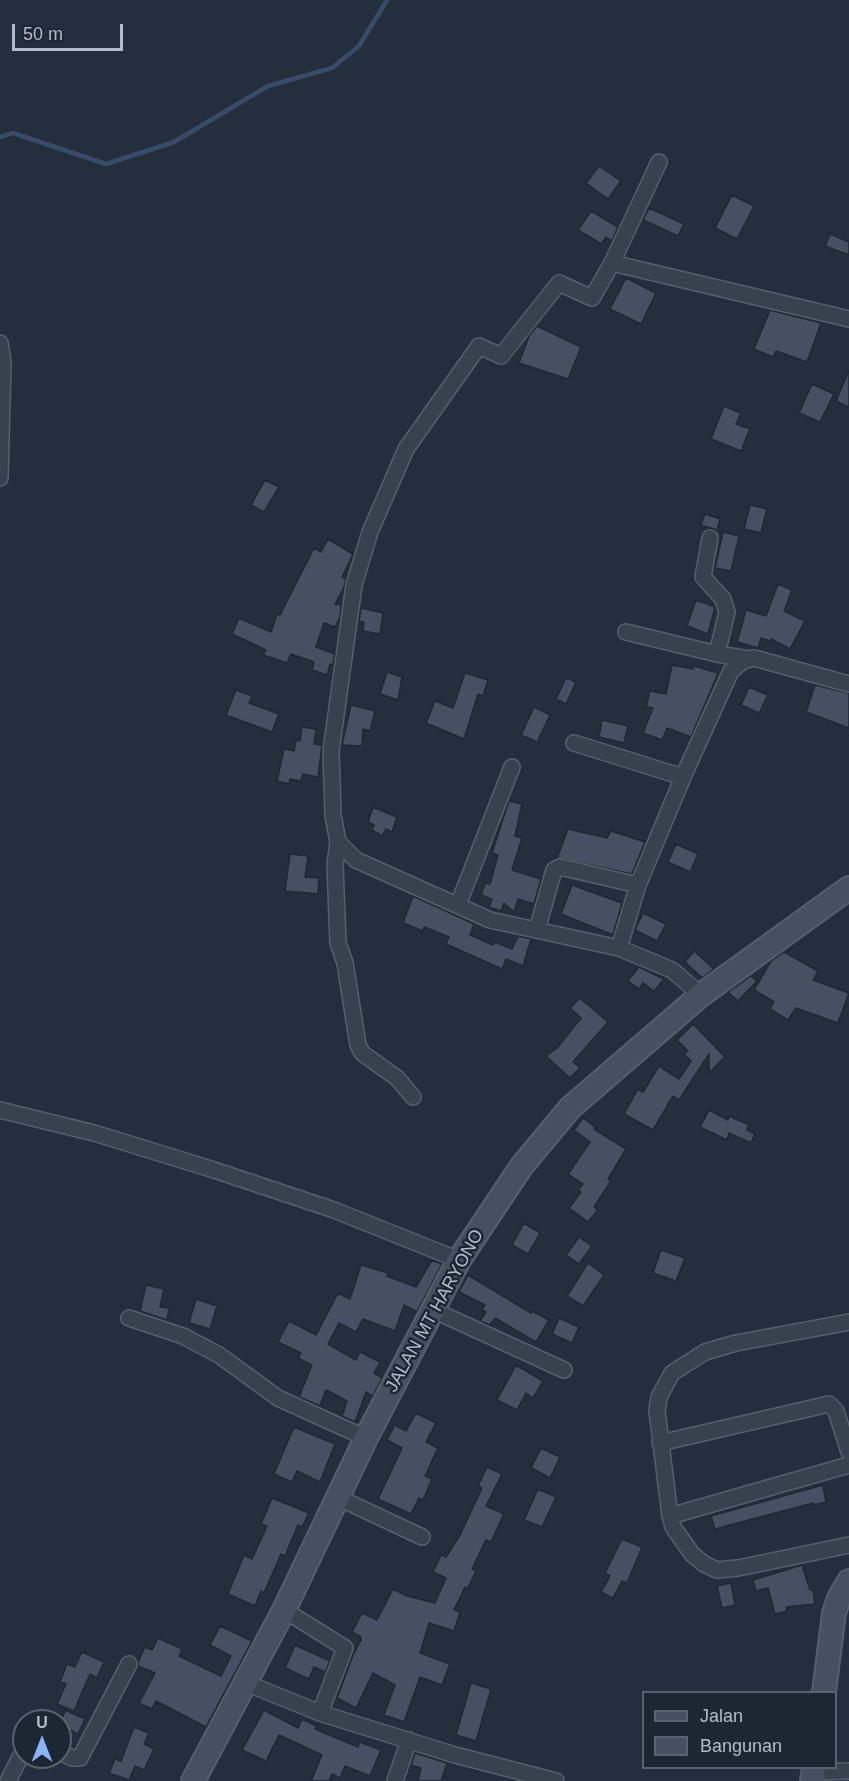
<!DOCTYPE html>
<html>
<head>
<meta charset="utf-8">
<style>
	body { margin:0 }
	#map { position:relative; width:849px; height:1781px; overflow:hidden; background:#242f3e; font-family:Helvetica,sans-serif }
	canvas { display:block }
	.legend { position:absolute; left:642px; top:1691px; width:195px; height:78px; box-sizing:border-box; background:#1d2633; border:2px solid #59626f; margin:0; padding:8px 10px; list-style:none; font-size:18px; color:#b4bcc9 }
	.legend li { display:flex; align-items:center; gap:12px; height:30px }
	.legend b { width:30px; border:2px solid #59626f }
	.north { position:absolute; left:12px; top:1709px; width:60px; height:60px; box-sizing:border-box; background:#1d2633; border:2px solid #59626f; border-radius:50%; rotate:0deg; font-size:16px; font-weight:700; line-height:24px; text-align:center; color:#b4bcc9 }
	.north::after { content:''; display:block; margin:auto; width:21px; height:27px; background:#8ab4f8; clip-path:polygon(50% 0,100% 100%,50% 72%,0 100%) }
	.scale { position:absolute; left:12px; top:24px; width:111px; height:27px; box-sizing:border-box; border:3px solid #b4bcc9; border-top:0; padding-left:8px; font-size:18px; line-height:21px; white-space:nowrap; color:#b4bcc9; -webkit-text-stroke:4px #1d2633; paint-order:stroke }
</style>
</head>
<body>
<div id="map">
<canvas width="849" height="1781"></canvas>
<ul class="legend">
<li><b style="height:8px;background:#465061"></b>Jalan</li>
<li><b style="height:16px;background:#455162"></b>Bangunan</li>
</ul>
<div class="north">U</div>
<div class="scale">50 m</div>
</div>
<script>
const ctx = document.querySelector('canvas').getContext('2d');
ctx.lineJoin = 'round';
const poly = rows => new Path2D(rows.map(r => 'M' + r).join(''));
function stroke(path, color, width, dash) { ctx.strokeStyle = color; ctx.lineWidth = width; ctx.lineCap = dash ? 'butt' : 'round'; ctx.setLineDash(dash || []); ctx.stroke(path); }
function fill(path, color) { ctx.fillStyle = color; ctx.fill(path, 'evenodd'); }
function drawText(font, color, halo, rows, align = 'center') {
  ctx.font = font + ' Helvetica,sans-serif'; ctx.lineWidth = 5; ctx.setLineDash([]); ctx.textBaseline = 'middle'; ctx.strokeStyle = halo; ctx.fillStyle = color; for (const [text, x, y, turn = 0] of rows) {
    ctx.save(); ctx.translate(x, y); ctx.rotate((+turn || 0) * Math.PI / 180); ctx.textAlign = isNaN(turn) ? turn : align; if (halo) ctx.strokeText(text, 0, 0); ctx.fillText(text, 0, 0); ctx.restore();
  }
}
stroke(poly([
	[0,137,13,133,106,164,174,142,268,86,332,68,359,46,387,0]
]), '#394c67', 4.5);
const building = poly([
	[599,166,621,181,608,199,586,183,599,166],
	[732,195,754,206,737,239,715,228,732,195],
	[649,208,684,224,678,236,643,220,649,208],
	[591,211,618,227,612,241,606,237,601,244,578,230,591,211],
	[830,234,849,242,849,255,825,246,830,234],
	[626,278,656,293,641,324,610,309,626,278],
	[770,310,821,323,807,362,776,351,773,357,754,349,770,310],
	[537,326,581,347,568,379,519,363,529,336,537,326],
	[849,370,849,407,836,401,849,370],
	[812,384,834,394,820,422,799,413,812,384],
	[724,406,741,413,736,424,750,429,741,451,711,439,724,406],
	[265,480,279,487,264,512,251,505,265,480],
	[750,505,767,509,761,533,744,529,750,505],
	[705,514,720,519,717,530,701,525,705,514],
	[723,532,739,536,731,571,715,568,723,532],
	[328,539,353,554,342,577,346,579,344,587,335,604,341,605,340,617,335,627,324,623,316,647,335,654,333,665,330,664,327,675,312,670,314,662,291,654,287,663,263,655,266,650,232,634,239,618,271,632,277,614,280,615,314,548,321,552,328,539],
	[778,584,792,590,784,611,805,621,790,649,771,639,770,641,761,638,758,648,737,642,746,610,766,616,778,584],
	[696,600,715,607,708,634,687,626,696,600],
	[361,608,383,613,380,634,363,631,364,622,359,621,361,608],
	[672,665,693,669,694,666,718,673,691,737,667,728,662,740,643,733,653,708,646,707,650,691,666,694,672,665],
	[387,672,402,677,398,700,380,694,387,672],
	[465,673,488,680,483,696,478,694,464,739,426,723,435,701,453,708,465,673],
	[566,678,576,682,566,704,556,699,566,678],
	[815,685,849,693,849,728,806,712,815,685],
	[749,687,768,695,759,713,741,705,749,687],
	[236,690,252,696,249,703,279,714,272,732,226,715,236,690],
	[351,705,375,711,370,731,363,729,362,746,342,745,351,705],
	[534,707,550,715,537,742,521,735,534,707],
	[602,720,628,726,624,743,599,737,602,720],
	[302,727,316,729,314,744,322,745,318,777,303,774,301,781,290,779,289,784,277,781,284,749,294,751,296,740,300,741,302,727],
	[509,801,522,804,515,836,522,838,512,870,541,879,534,904,518,899,514,912,504,903,501,911,489,907,492,899,481,895,485,883,490,884,498,855,492,853,509,801],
	[373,807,397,817,392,832,386,829,382,836,372,830,374,825,368,822,373,807],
	[568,829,607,838,611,831,645,842,632,874,557,858,568,829],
	[676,844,698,854,690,872,668,862,676,844],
	[290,854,308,856,305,877,319,878,318,894,285,891,290,854],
	[572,885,622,903,613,935,561,914,572,885],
	[413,896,474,924,470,935,493,945,495,942,512,949,518,936,531,939,523,966,506,959,502,969,446,944,449,937,424,927,423,931,403,923,413,896],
	[643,913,666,924,657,941,635,930,643,913],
	[694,951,714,969,702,978,685,962,694,951],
	[784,952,818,971,813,980,849,993,838,1023,796,1008,788,1020,770,1009,774,1002,754,990,771,961,784,952],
	[639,967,664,979,654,991,643,983,639,989,628,981,639,967],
	[751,976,757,981,738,1001,728,992,751,976],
	[580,998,608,1022,573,1062,580,1068,570,1078,546,1056,557,1048,581,1018,570,1008,580,998],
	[693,1024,725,1057,709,1073,709,1054,679,1100,673,1096,653,1130,624,1114,638,1089,643,1092,659,1066,679,1079,691,1061,684,1054,688,1051,677,1040,693,1024],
	[709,1110,728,1120,729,1116,749,1125,747,1130,755,1134,751,1143,729,1133,727,1140,700,1127,709,1110],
	[583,1118,595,1127,594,1129,626,1149,608,1179,611,1181,594,1207,598,1210,588,1222,569,1208,581,1192,578,1190,583,1184,568,1174,590,1142,574,1130,583,1118],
	[524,1223,540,1233,528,1254,512,1245,524,1223],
	[579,1237,592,1246,579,1264,566,1255,579,1237],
	[661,1250,685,1258,676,1281,653,1273,661,1250],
	[432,1260,442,1264,417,1312,404,1305,395,1331,363,1319,356,1332,339,1323,328,1344,356,1360,360,1352,380,1362,374,1373,382,1378,373,1396,366,1392,355,1422,342,1416,347,1401,326,1390,320,1406,299,1397,312,1365,298,1358,301,1353,278,1342,289,1321,316,1335,338,1293,350,1299,361,1265,388,1273,387,1276,416,1287,432,1260],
	[588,1263,604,1275,583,1306,567,1296,588,1263],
	[468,1275,531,1313,532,1311,549,1320,536,1342,495,1318,490,1325,480,1321,486,1312,482,1310,485,1305,459,1292,468,1275],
	[146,1285,164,1289,160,1307,169,1308,167,1320,140,1311,146,1285],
	[196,1299,217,1306,210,1329,189,1323,196,1299],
	[559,1318,579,1327,572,1343,552,1334,559,1318],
	[516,1365,543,1381,533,1398,526,1393,517,1410,497,1400,516,1365],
	[416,1413,436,1423,426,1442,438,1448,425,1476,432,1479,423,1500,419,1498,411,1514,378,1499,402,1448,387,1440,395,1425,406,1431,416,1413],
	[294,1427,335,1444,320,1482,297,1471,292,1482,274,1474,294,1427],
	[541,1448,560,1457,550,1478,531,1468,541,1448],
	[487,1467,502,1474,486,1506,504,1514,491,1542,486,1540,472,1569,476,1571,468,1588,465,1587,454,1610,460,1612,454,1631,429,1623,420,1653,450,1664,442,1685,420,1677,404,1722,384,1715,395,1685,373,1673,356,1708,337,1698,353,1655,361,1640,361,1637,352,1632,362,1613,377,1620,393,1589,407,1596,435,1603,446,1578,433,1572,441,1555,446,1557,460,1535,482,1488,478,1486,487,1467],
	[823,1485,826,1502,813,1505,813,1503,715,1529,711,1516,823,1485],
	[538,1489,556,1497,542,1527,524,1520,538,1489],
	[272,1498,309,1513,302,1527,298,1525,285,1556,281,1554,264,1593,261,1591,255,1606,228,1594,244,1555,252,1559,267,1526,261,1524,272,1498],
	[622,1539,642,1547,627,1583,622,1581,613,1598,601,1592,610,1576,605,1573,622,1539],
	[802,1565,810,1590,813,1590,815,1604,786,1607,787,1611,775,1614,768,1588,756,1591,753,1580,802,1565],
	[731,1583,735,1605,722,1608,717,1586,731,1583],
	[220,1626,252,1641,206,1727,156,1701,152,1709,139,1703,155,1673,138,1666,138,1662,145,1647,152,1650,158,1638,182,1649,179,1656,221,1676,231,1656,210,1645,220,1626],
	[295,1645,330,1661,325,1672,314,1667,309,1679,285,1668,295,1645],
	[82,1652,104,1662,97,1678,90,1674,74,1711,57,1704,66,1684,60,1682,67,1664,75,1667,82,1652],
	[471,1683,491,1689,476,1741,456,1735,471,1683],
	[65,1710,85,1719,78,1734,60,1725,65,1710],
	[264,1710,298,1728,302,1719,317,1726,315,1729,358,1747,360,1742,381,1750,370,1776,345,1766,340,1778,332,1774,329,1781,311,1781,322,1755,279,1735,266,1761,242,1750,264,1710],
	[134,1727,149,1733,144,1744,154,1749,144,1770,135,1766,129,1780,109,1773,115,1759,121,1761,134,1727],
	[415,1753,447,1763,441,1781,418,1781,421,1768,411,1765,415,1753]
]);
fill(building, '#455162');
stroke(building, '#1f2835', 1.5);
const street = poly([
	[612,263,659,162],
	[0,343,3,362,0,478],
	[710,538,703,577,723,599,727,612,717,654],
	[626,632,717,654,749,659],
	[574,743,683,777],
	[338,842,335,865,338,943,345,963,358,1045,362,1053,397,1078,413,1097],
	[458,905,512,767],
	[537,930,554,870,560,867,638,885],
	[619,948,638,885,683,777,731,671,743,661,754,658,849,684],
	[701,995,672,970,619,948,490,920,356,860,338,842,333,815,331,751,354,585,370,532,406,449,479,346,501,356,559,283,592,298,612,263,849,319],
	[0,1110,94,1133,211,1169,334,1210,459,1260],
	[433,1310,564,1370],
	[129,1318,183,1336,219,1355,278,1398,366,1438],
	[849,1322,736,1343,705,1352,672,1373,659,1397,657,1411,670,1516,673,1527,692,1554,704,1564,717,1570,738,1568,849,1545],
	[660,1443,829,1404,836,1411,849,1452],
	[337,1497,422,1537],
	[670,1516,849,1465],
	[284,1610,345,1648,320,1713],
	[246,1683,320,1713,455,1755,556,1781],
	[60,1752,72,1758,80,1758,129,1664],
	[813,1772,849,1771],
	[8,1781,24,1750],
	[395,1781,409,1740]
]);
const secondary = poly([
	[824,1692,834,1613,839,1598,849,1581],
	[193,1781,284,1610,366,1438,459,1260,521,1167,570,1108,701,995,849,888],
	[812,1781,814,1768]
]);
stroke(street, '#565f6c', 18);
stroke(secondary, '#565f6c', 26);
stroke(street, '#38414e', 15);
stroke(secondary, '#465061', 22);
drawText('18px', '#b4bcc9', '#1d2633', [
	["JALAN MT HARYONO",435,1311,-61]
]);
</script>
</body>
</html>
